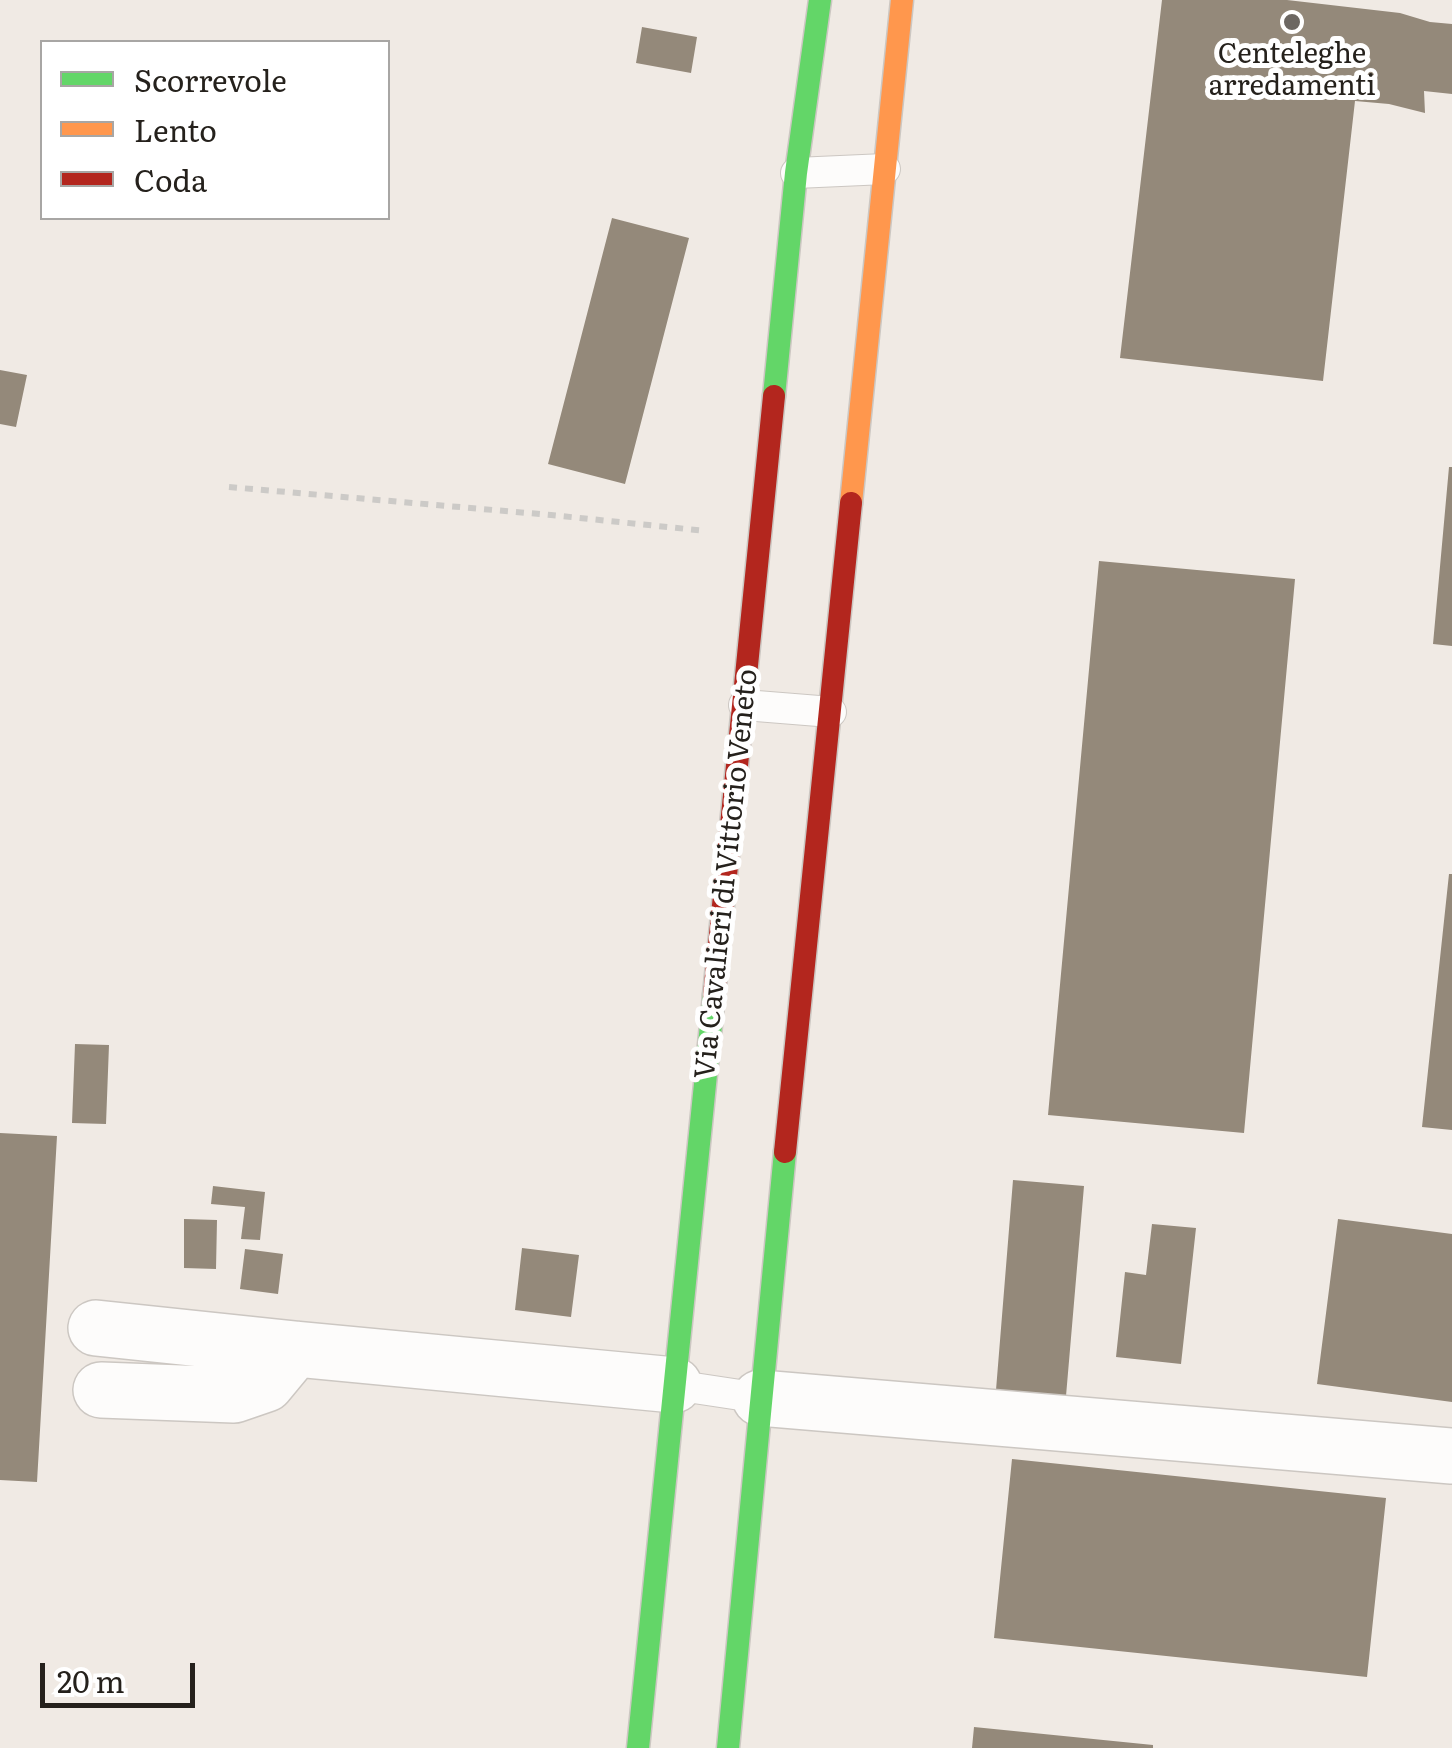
<!DOCTYPE html>
<html>
<head>
<meta charset="utf-8">
<style>
	body { margin:0 }
	#map { position:relative; width:1452px; height:1748px; overflow:hidden; background:#f0eae4; font-family:Literata,serif }
	canvas { display:block }
	.legend { position:absolute; left:40px; top:40px; width:350px; height:180px; box-sizing:border-box; background:#fff; border:2px solid #a8a6a4; margin:0; padding:12px 18px; list-style:none; font-size:30px; color:#25211c }
	.legend li { display:flex; align-items:center; gap:20px; height:50px }
	.legend b { width:50px; border:2px solid #a8a6a4 }
	.scale { position:absolute; left:40px; top:1663px; width:155px; height:45px; box-sizing:border-box; border:5px solid #25211c; border-top:0; padding-left:12px; font-size:30px; line-height:35px; white-space:nowrap; color:#25211c; -webkit-text-stroke:8px #fff; paint-order:stroke }
</style>
</head>
<body>
<div id="map">
<canvas width="1452" height="1748"></canvas>
<ul class="legend">
<li><b style="height:12px;background:#63d668"></b>Scorrevole</li>
<li><b style="height:12px;background:#ff974d"></b>Lento</li>
<li><b style="height:12px;background:#b3261e"></b>Coda</li>
</ul>
<div class="scale">20 m</div>
</div>
<script>
const ctx = document.querySelector('canvas').getContext('2d');
ctx.lineJoin = 'round';
function fill(path, color) { ctx.fillStyle = color; ctx.fill(path, 'evenodd'); }
const poly = rows => new Path2D(rows.map(r => 'M' + r).join(''));
function stroke(path, color, width, dash) { ctx.strokeStyle = color; ctx.lineWidth = width; ctx.lineCap = dash ? 'butt' : 'round'; ctx.setLineDash(dash || []); ctx.stroke(path); }
function drawText(font, color, halo, rows, align = 'center') {
  ctx.font = font + ' Literata,serif'; ctx.lineWidth = 10; ctx.setLineDash([]); ctx.textBaseline = 'middle'; ctx.strokeStyle = halo; ctx.fillStyle = color; for (const [text, x, y, turn = 0] of rows) {
    ctx.save(); ctx.translate(x, y); ctx.rotate((+turn || 0) * Math.PI / 180); ctx.textAlign = isNaN(turn) ? turn : align; if (halo) ctx.strokeText(text, 0, 0); ctx.fillText(text, 0, 0); ctx.restore();
  }
}
fill(poly([
	[1162,0,1287,0,1400,13,1430,22,1452,24,1452,94,1424,91,1425,113,1389,104,1355,101,1323,381,1120,358],
	[642,27,697,37,691,73,636,63],
	[612,218,689,238,625,484,548,464],
	[0,370,27,375,16,427,0,424],
	[1449,467,1452,467,1452,646,1433,644],
	[1099,561,1295,579,1244,1133,1048,1115],
	[1449,874,1452,874,1452,1130,1422,1127],
	[75,1044,109,1045,106,1124,72,1123],
	[0,1133,57,1136,37,1482,0,1480],
	[1013,1180,1084,1186,1066,1396,996,1390],
	[213,1186,265,1192,260,1240,241,1239,245,1207,211,1204],
	[184,1219,217,1220,216,1269,184,1268],
	[1338,1219,1452,1234,1452,1402,1317,1384],
	[1152,1224,1196,1228,1181,1364,1116,1357,1125,1272,1146,1275],
	[522,1248,579,1255,571,1317,515,1310],
	[245,1249,283,1254,278,1294,240,1289],
	[1012,1459,1386,1498,1367,1677,994,1638],
	[974,1727,1153,1745,1153,1748,972,1748]
]), '#94897a');
const lane = poly([
	[796,173,885,169],
	[744,705,831,712],
	[674,1385,760,1398]
]);
const street = poly([
	[96,1328,295,1349,674,1385],
	[101,1390,234,1395,266,1384,295,1349],
	[760,1398,1452,1456]
]);
const fast = poly([
	[774,396,796,173,820,0],
	[638,1748,714,995],
	[728,1748,785,1152]
]);
const slow = poly([
	[851,503,902,0]
]);
const jam = poly([
	[714,995,774,396],
	[785,1152,851,503]
]);
stroke(lane, '#ccc7c2', 32);
stroke(street, '#ccc7c2', 58);
stroke(fast, '#ccc7c2', 25);
stroke(slow, '#ccc7c2', 25);
stroke(jam, '#ccc7c2', 25);
stroke(poly([
	[229,487,551,515,706,531]
]), '#cccac7', 6, [8, 8]);
stroke(lane, '#fdfcfb', 30);
stroke(street, '#fdfcfb', 55);
stroke(fast, '#63d668', 22);
stroke(slow, '#ff974d', 22);
stroke(jam, '#b3261e', 22);
for (const [x, y, r, color] of [
	[1292,22,10,"#6c6762"]
]) { const dot = new Path2D(); dot.arc(x, y, r, 0, 2 * Math.PI); ctx.fillStyle = color; ctx.fill(dot); stroke(dot, '#fff', 4); }
drawText('28px', '#25211c', '#fff', [
	["Centeleghe",1292,55],
	["arredamenti",1292,87]
]);
drawText('28px', '#25211c', '#fff', [
	["Via Cavalieri di Vittorio Veneto",727,874,-84]
]);
</script>
</body>
</html>
